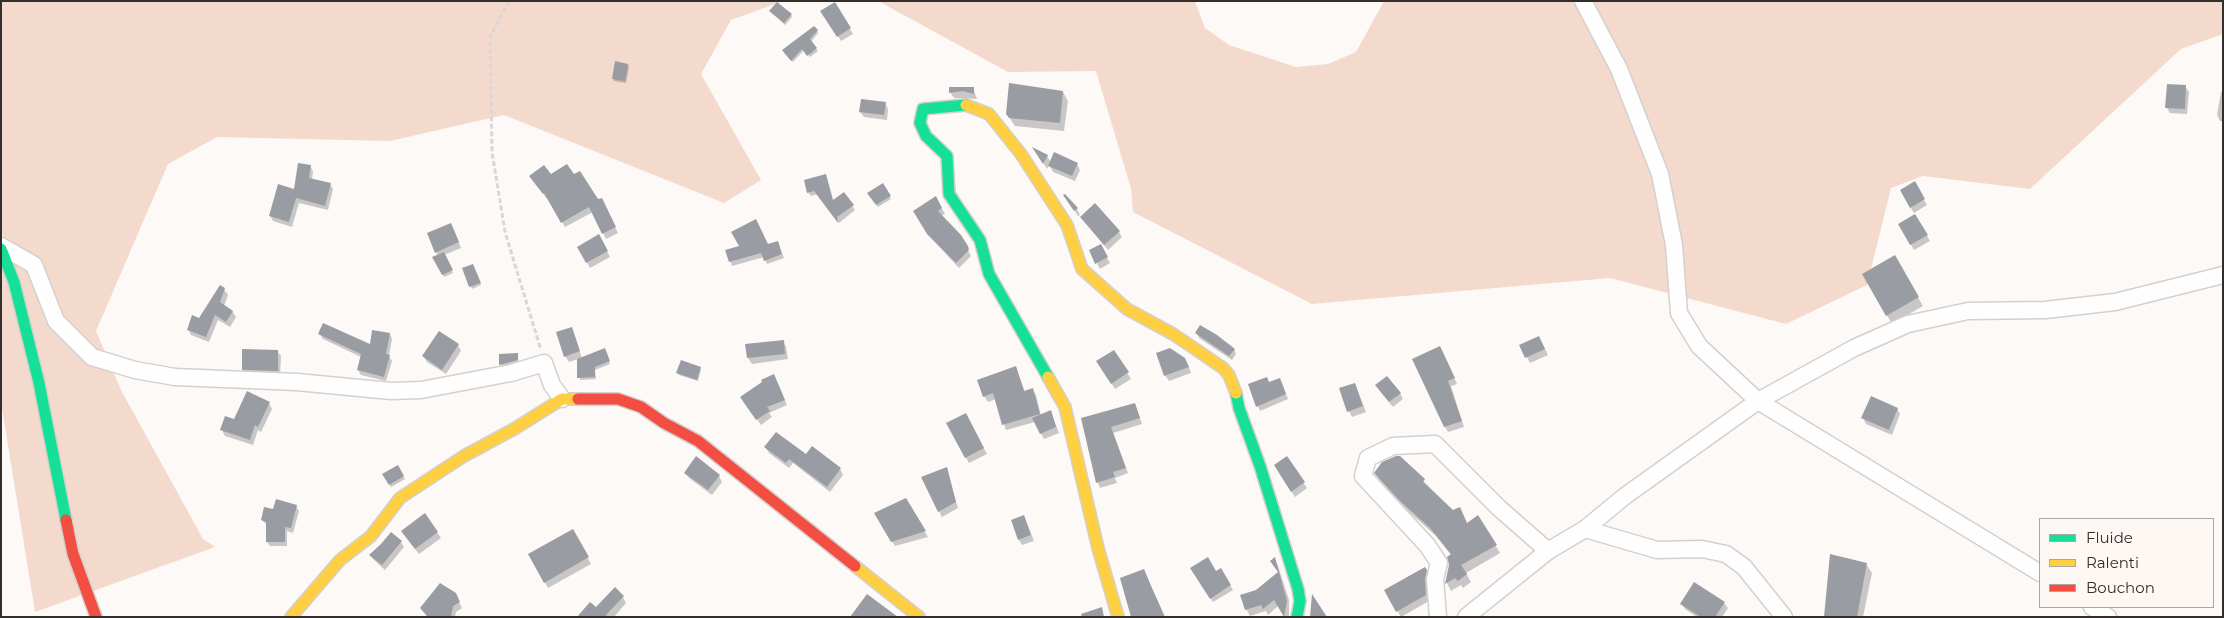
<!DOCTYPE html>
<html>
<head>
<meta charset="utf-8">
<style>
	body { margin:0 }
	#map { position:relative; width:2224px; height:618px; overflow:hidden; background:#fcf9f7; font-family:Montserrat,sans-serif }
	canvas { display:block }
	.frame { position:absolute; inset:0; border:2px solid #332d2b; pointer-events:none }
	.legend { position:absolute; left:2039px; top:518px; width:175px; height:90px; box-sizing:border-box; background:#fef8f5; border:1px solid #ada7a4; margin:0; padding:6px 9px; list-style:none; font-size:15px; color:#332d2b }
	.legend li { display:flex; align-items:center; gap:10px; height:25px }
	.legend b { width:25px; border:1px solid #ada7a4 }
</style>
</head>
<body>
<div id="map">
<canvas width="2224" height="618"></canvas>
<div class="frame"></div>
<ul class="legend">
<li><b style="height:6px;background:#16e098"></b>Fluide</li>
<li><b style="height:6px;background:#ffcf43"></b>Ralenti</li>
<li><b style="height:6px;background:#f24e42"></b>Bouchon</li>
</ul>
</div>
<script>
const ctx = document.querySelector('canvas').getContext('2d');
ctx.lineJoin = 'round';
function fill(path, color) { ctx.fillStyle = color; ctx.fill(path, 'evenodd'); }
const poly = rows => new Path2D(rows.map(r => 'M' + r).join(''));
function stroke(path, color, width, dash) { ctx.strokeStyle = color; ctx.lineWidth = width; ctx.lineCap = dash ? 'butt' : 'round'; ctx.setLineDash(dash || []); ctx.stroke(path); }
fill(poly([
	[1,1,783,1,731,20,701,74,761,180,724,203,504,115,390,141,217,137,168,164,96,331,121,390,203,539,215,547,35,612,1,402,1,247,3,236,1,229],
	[878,1,1195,1,1205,28,1229,45,1296,67,1328,64,1356,52,1384,1,2223,1,2223,34,2181,49,2030,189,1923,176,1891,188,1867,285,1786,324,1610,278,1312,304,1133,212,1131,189,1096,71,1008,72]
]), '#f4dacd');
fill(poly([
	[834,4,853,34,841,41,822,11],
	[770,11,791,15,792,17,785,25],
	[817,30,818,33,811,42,818,51,810,57,804,50,793,62,784,53],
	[628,65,629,67,626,83,614,81,613,78],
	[2185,86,2189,92,2187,114,2170,113,2167,108],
	[973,88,977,99,954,98,950,92],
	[1063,92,1068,101,1064,131,1015,126,1007,114],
	[2221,92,2223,92,2223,121,2220,121,2217,115],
	[885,103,888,109,887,120,864,117,860,112],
	[1035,150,1047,156,1051,162,1077,164,1080,170,1075,181,1053,172,1049,165,1047,169],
	[310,166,313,171,312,180,330,184,333,189,328,210,299,203,292,227,273,221,270,216,295,191],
	[551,176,574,176,598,201,604,205,618,233,606,239,593,212,565,227,548,198,547,199,534,182],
	[825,176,833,201,844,194,855,210,839,223,818,194,811,196,808,192],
	[1915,183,1927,205,1914,213,1901,191],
	[882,185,891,199,878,207,869,194],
	[1065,196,1077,209,1080,215,1078,216],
	[936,198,945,214,941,216,960,236,971,256,959,268,932,239,915,211],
	[1915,215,1930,241,1914,250,1899,224],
	[1081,217,1119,232,1122,237,1108,250],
	[454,230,461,248,444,255,453,273,444,277,434,258,438,256,436,252],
	[599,236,610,257,590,268,579,247],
	[768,246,779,246,784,258,767,264,764,257,732,266,727,251],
	[1100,246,1110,263,1100,269,1097,263],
	[1895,257,1923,306,1892,324,1864,275],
	[474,267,481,285,472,289,463,269],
	[224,289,228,295,224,306,232,311,236,317,230,327,218,320,209,342,191,335,188,329,200,319],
	[571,328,582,358,606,352,610,364,595,370,596,379,580,380,578,359,569,362,565,356],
	[1197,333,1234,349,1236,354,1232,360,1199,338],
	[320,334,371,345,390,334,392,339,389,356,392,361,386,381,361,375,358,370,361,357,323,339],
	[783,341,786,347,788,359,752,364,748,358,747,345],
	[1542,343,1548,355,1530,363,1521,346],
	[458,345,461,351,446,374,427,362,424,357],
	[277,351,281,356,280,377,246,375,243,369],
	[1113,351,1131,379,1115,389,1101,367],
	[1443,353,1457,384,1451,386,1464,427,1448,432,1445,427],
	[500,355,517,355,519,363,501,367],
	[1188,365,1191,373,1169,381,1165,375],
	[700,368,701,370,698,381,679,375,678,373],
	[1018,373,1025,392,1032,390,1036,395,1041,416,1051,412,1059,433,1044,439,1035,422,1006,430,996,399,988,402,984,396],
	[774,375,787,405,769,413,772,417,761,425,745,403],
	[1280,379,1288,399,1260,411,1258,406],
	[1355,384,1366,412,1352,417,1349,411],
	[1380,391,1400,393,1403,399,1393,407],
	[269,403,272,409,261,432,258,430,253,445,225,436,222,430],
	[1135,404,1142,424,1113,433,1128,473,1115,478,1117,483,1100,488,1098,483,1083,419],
	[1897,409,1900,414,1892,435,1866,424,1863,418],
	[966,415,987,454,969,463,948,424],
	[765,447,806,456,840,469,843,475,830,492,793,463,789,468,769,453],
	[1399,457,1467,524,1478,517,1500,553,1466,573,1471,582,1463,588,1461,585,1451,591,1447,583,1451,555,1436,536,1407,510,1380,481,1376,473],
	[1287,458,1307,488,1295,497,1278,471],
	[398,467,405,479,391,487,384,474],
	[946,469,958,508,942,517,939,511],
	[685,473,719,476,722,482,712,495,689,478],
	[905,499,928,537,895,546,875,513],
	[296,506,299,511,293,533,287,531,287,546,270,546,267,542,268,526,262,520,274,511],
	[425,515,441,538,419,554,406,537],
	[1024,516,1034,541,1022,545,1019,540],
	[573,531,591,564,548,588,530,555],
	[401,542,404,547,385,570,374,560,370,555],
	[1274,559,1278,566,1289,600,1289,617,1285,617,1278,606,1268,615,1266,611,1250,616,1246,609,1256,591,1279,573],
	[1866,564,1872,573,1863,617,1826,617],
	[1425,568,1429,577,1429,601,1401,617,1386,591],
	[1221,570,1233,590,1213,602,1194,572,1215,573],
	[623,597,626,603,614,617,579,617],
	[458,600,462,608,456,612,455,617,428,617,425,614],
	[1724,603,1728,608,1722,617,1697,617,1685,609,1682,604]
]), '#0003');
fill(poly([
	[777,2,792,14,784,23,769,11],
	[835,2,851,28,837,37,820,11],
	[814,26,818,30,810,39,817,48,807,56,802,49,791,61,782,50],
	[615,61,628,64,625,81,612,79],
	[1009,83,1063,91,1060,123,1009,118,1006,114],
	[2167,84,2186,85,2185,109,2165,108],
	[949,87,974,87,974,94,963,91,949,93],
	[861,99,886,102,884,115,859,112],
	[1032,147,1048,155,1043,164],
	[1054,152,1078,163,1072,176,1048,166],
	[298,163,311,165,309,178,331,183,325,206,296,198,289,222,269,216,278,184,294,189],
	[567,164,574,174,580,171,598,199,602,198,616,227,602,234,589,207,561,223,544,193,543,194,529,176,544,165,551,174],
	[826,174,833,200,844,192,854,205,837,217,838,223,814,191,807,193,804,180],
	[1915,181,1925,199,1910,208,1900,190],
	[883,183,891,196,876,205,867,193],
	[1065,194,1078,208,1074,211,1063,195],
	[936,196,942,208,938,211,961,235,968,246,969,250,956,263,927,234,913,211],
	[1095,203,1120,231,1104,245,1080,217],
	[1915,214,1928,235,1910,245,1898,224],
	[756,219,768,244,778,241,782,254,764,261,761,253,729,262,725,250,739,246,731,232],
	[451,223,459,242,435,253,427,233],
	[599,234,608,251,586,263,577,247],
	[1101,244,1108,257,1095,264,1089,250],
	[444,252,453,270,442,275,432,257],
	[1895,255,1919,297,1886,316,1862,274],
	[473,264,481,283,469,287,462,268],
	[220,285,225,288,220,302,233,311,226,322,215,315,206,337,187,330,192,315,199,318],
	[323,323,370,344,372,330,390,333,386,354,390,355,384,377,357,370,361,354,318,334],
	[1200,325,1217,335,1235,349,1229,356,1195,333],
	[572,327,580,351,564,357,556,332],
	[439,331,459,344,442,370,422,356],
	[1539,336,1545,349,1525,358,1519,345],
	[784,340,785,354,747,358,745,344],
	[1440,346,1455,378,1448,381,1462,421,1444,427,1412,359],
	[605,348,610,361,595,367,595,377,577,378,577,359],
	[1170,348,1185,358,1189,367,1164,376,1156,353],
	[242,349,278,350,278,371,242,370],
	[1114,350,1129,372,1111,384,1096,361],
	[518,353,518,360,499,365,499,354],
	[681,360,701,367,697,380,676,373],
	[1016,366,1024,391,1033,388,1040,414,1002,425,993,393,983,397,977,380],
	[774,374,785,400,767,407,770,411,756,420,740,397,762,382,761,380],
	[1387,376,1401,393,1389,402,1375,385],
	[1267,377,1269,382,1280,378,1286,394,1256,407,1248,384],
	[1355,383,1363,406,1347,412,1339,388],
	[247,391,270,402,258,427,255,425,250,440,220,430,225,416,234,419],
	[1871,396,1898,408,1889,430,1861,418],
	[1135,403,1140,418,1111,427,1126,468,1113,472,1115,477,1096,483,1081,418],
	[1051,410,1056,427,1040,434,1032,418],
	[966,413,984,448,965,458,946,423],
	[776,432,806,454,812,446,841,468,827,487,789,459,786,463,764,447],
	[696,456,720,475,708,490,684,473],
	[1287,456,1305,482,1291,492,1274,465],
	[1396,456,1400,456,1425,479,1423,482,1453,510,1460,507,1467,523,1478,515,1497,545,1461,565,1467,574,1458,581,1455,578,1445,584,1449,565,1447,557,1451,554,1430,528,1401,502,1374,473,1382,462],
	[398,465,404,476,389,485,382,474],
	[947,467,956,502,938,512,921,477],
	[906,498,926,531,891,542,874,513],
	[276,499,297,505,291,528,285,527,285,542,266,542,266,522,261,520,264,507,273,509],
	[425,513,438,532,415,549,401,531],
	[1024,515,1031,535,1018,540,1011,520],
	[573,529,589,557,544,583,528,554],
	[391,532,402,541,382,565,369,555,381,544],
	[1830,554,1867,563,1857,617,1824,617],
	[1208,557,1216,571,1221,568,1231,585,1210,599,1190,568],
	[1275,557,1287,601,1284,617,1274,600,1263,609,1261,605,1245,610,1240,595,1256,590,1278,572,1270,561],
	[1425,567,1427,570,1425,580,1426,595,1396,612,1384,590],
	[1144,569,1152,588,1165,617,1131,617,1120,578],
	[1694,582,1725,602,1715,617,1701,617,1680,604],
	[440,583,456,593,460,602,453,606,451,617,428,617,420,608],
	[615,587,624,596,606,615,608,617,577,617,590,602,596,607],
	[867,594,898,617,850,617],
	[1312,594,1327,617,1310,617],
	[1102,607,1104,617,1082,617,1081,614]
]), '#9a9ca3');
const street = poly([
	[1583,1,1619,69,1660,174,1674,245,1679,313,1699,346,1758,401,2040,573],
	[1,246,34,265,56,321,92,357,135,370,175,377,297,382,391,391,421,390,511,373,544,363,552,385,562,399],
	[1585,529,1657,550,1702,549,1726,554,1744,567,1784,617],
	[2092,607,2108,617],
	[1438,617,1435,579,1439,563,1427,545,1363,476,1368,458,1393,446,1435,444,1499,508,1548,551],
	[1466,617,1548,551,1585,529,1625,496,1758,401,1854,348,1908,324,1968,311,2045,310,2115,302,2223,275]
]);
const fast = poly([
	[966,105,923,109,920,123,926,136,947,156,949,194,980,240,989,274,1048,377],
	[1,249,14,282,39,383,66,520],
	[1236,393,1239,408,1260,466,1298,589,1300,601,1297,617]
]);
const slow = poly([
	[966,105,989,114,1021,154,1067,225,1082,269,1127,309,1173,334,1223,368,1229,375,1236,393],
	[1048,377,1065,407,1098,548,1118,617],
	[855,566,919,617],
	[291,617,340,560,371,536,400,498,464,456,514,429,562,399,578,399]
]);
const jam = poly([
	[578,399,618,399,641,407,664,423,698,441,855,566],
	[66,520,73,554,96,617]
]);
stroke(street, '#d4d0ce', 19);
stroke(fast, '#d4d0ce', 14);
stroke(slow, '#d4d0ce', 14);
stroke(jam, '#d4d0ce', 14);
stroke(poly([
	[509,1,490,37,492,152,505,232,541,350]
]), '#d8d7d6', 3, [5, 2.5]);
stroke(street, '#fffefe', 16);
stroke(fast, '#16e098', 11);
stroke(slow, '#ffcf43', 11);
stroke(jam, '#f24e42', 11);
</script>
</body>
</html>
